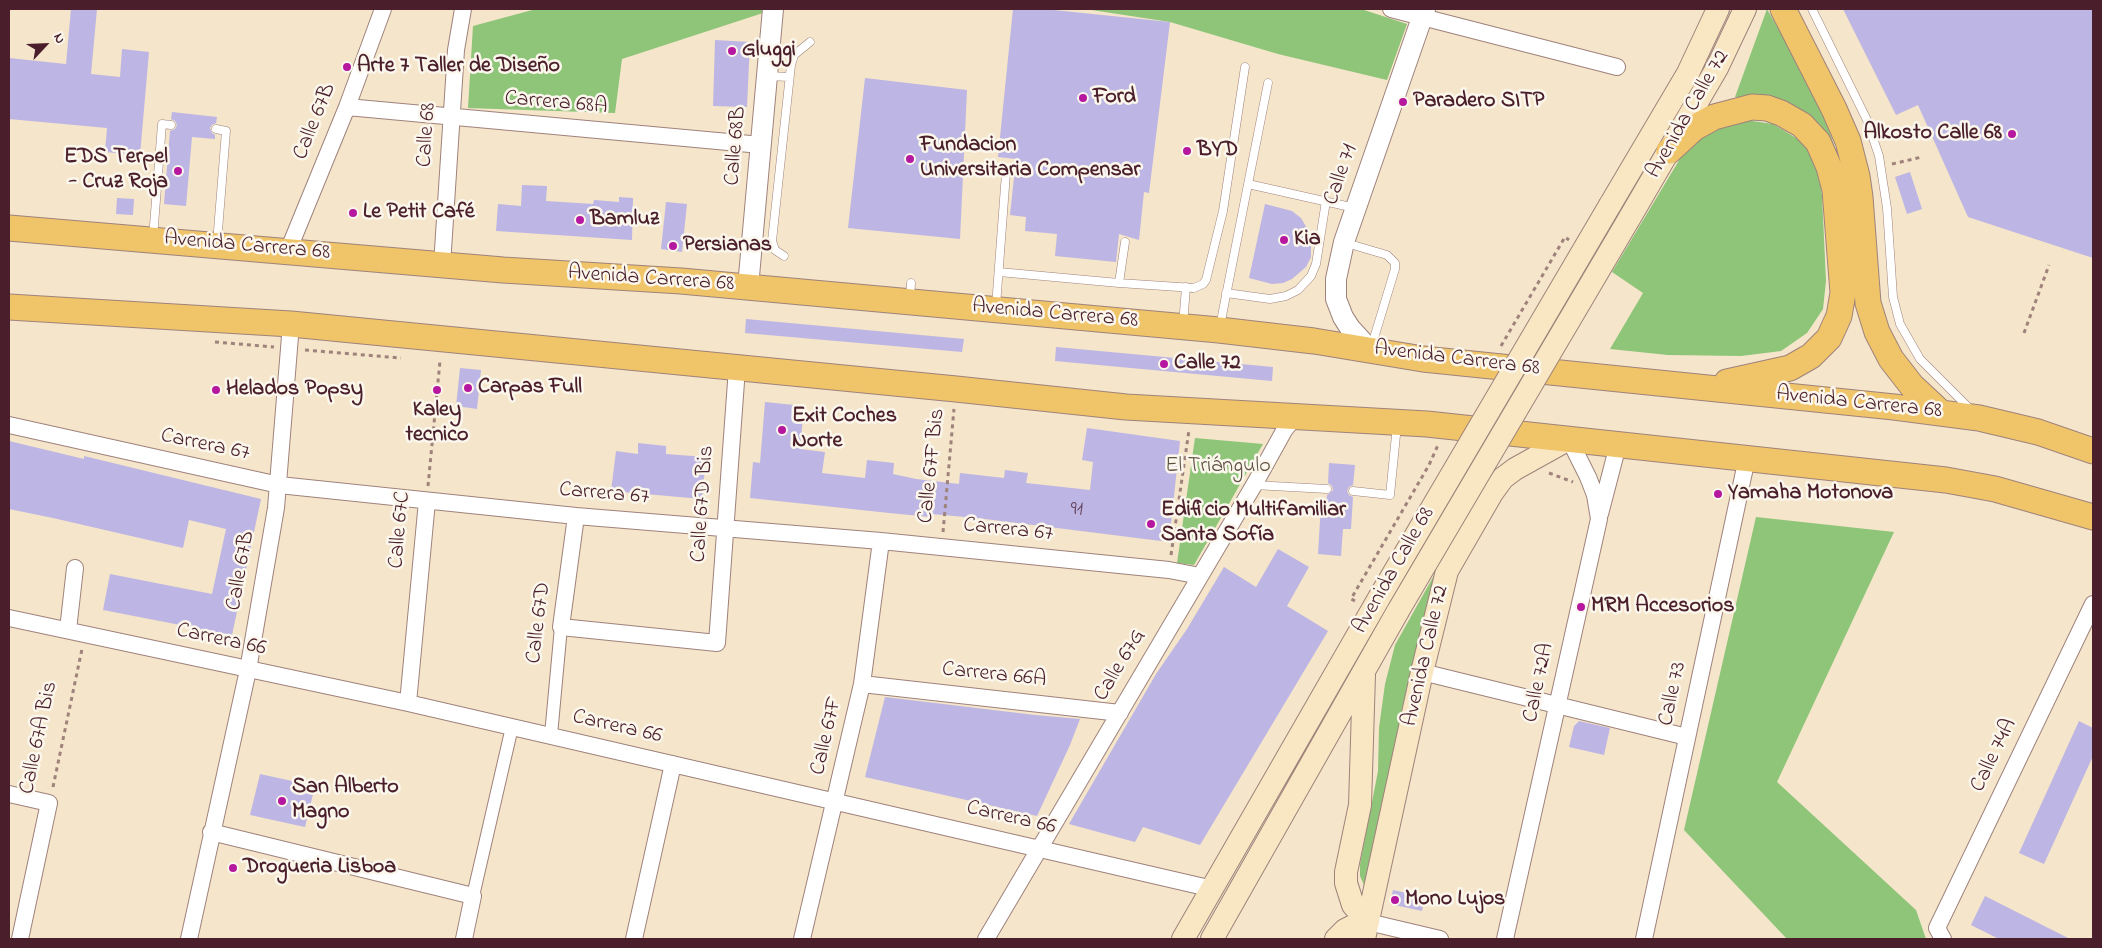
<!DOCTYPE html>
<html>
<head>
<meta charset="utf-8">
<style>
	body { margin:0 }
	#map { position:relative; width:2102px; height:948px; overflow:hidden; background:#f4e5cb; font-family:"Indie Flower",sans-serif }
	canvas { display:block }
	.frame { position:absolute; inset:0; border:10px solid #4a1f2b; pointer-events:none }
	.north { position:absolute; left:20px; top:20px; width:50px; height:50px; -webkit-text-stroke:4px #fbf7ec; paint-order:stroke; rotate:65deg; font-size:14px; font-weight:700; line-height:20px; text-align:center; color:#4a1f2b }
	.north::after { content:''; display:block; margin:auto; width:18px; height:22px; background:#4a1f2b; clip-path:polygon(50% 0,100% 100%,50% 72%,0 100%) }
</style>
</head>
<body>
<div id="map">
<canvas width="2102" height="948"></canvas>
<div class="frame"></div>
<div class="north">N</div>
</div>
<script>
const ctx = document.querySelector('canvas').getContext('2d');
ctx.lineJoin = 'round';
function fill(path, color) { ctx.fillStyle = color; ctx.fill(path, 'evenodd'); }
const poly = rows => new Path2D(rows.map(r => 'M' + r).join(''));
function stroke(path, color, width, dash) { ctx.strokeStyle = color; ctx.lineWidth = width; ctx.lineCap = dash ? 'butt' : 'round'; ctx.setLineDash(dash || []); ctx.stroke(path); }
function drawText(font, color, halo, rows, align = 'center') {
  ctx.font = font + ' "Indie Flower",sans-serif'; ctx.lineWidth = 5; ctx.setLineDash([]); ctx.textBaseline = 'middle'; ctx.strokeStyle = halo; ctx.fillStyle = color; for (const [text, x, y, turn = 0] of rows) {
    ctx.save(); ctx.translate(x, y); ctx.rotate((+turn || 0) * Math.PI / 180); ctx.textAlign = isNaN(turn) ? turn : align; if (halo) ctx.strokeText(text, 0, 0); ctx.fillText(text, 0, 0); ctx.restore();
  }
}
fill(poly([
	[536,9,763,9,763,13,622,59,615,113,468,108,473,26],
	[1085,9,1361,9,1407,24,1387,80,1278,54,1170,22],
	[1767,9,1805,76,1825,119,1841,165,1758,98,1735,97],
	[1739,119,1773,124,1801,141,1815,158,1822,195,1826,281,1823,309,1807,333,1781,351,1741,356,1668,355,1610,349,1643,293,1612,272,1684,152,1710,129],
	[1195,438,1263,444,1194,565,1177,563],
	[1756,517,1894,532,1777,782,1916,910,1926,939,1787,939,1684,830],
	[1437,570,1408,683,1364,885,1360,876,1360,864,1378,771,1379,728,1385,684,1395,645]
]), '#8ec579');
fill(poly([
	[71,9,97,9,91,74,120,77,122,49,149,52,140,155,105,152,107,128,9,119,9,58,66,64],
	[1013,9,1044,9,1170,22,1149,193,1144,192,1139,240,1119,234,1116,262,1055,256,1057,234,1025,231,1026,217,1010,215,1016,159,998,157],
	[1843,9,2093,9,2093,258,1968,217,1918,105,1896,115],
	[715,40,750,42,747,107,713,106],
	[865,78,967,90,960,239,848,228],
	[172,112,217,117,216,123,212,125,210,128,212,133,215,135,215,139,192,137,186,206,164,204,170,131,175,129,177,125,175,121,171,119],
	[1910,172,1922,209,1907,214,1895,177],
	[522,185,547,186,546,201,593,204,594,200,619,202,619,197,633,198,632,240,496,231,498,204,521,206],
	[117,198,134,199,133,215,116,214],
	[666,202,687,204,682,252,661,249],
	[1265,204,1292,211,1301,218,1311,235,1311,257,1306,267,1292,279,1283,283,1272,284,1249,278],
	[746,319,964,339,962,352,745,333],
	[1056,347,1273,367,1272,381,1055,361],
	[460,368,481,370,477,409,456,406],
	[765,402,804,406,800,449,825,452,822,473,865,478,867,460,894,463,893,474,916,479,959,484,960,473,1004,478,1005,470,1028,473,1026,483,1090,490,1093,462,1082,460,1087,428,1180,441,1169,542,977,518,931,514,931,517,889,513,750,498,753,462,760,463],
	[9,441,84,459,84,456,261,499,232,635,103,610,110,574,212,594,226,529,189,520,183,548,53,518,9,509],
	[638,443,666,446,666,454,706,457,702,499,611,491,616,451,638,454],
	[1329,463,1355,465,1353,485,1349,487,1347,491,1349,495,1353,497,1351,529,1343,529,1341,556,1318,554,1321,504,1326,505,1327,495,1333,490,1332,486,1328,483],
	[1278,549,1309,567,1287,606,1328,631,1200,845,1143,827,1135,842,1069,824,1156,674,1187,629,1224,567,1256,587],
	[885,697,1035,715,1080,719,1070,745,1037,816,865,777],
	[1579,721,1610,728,1604,755,1569,747,1574,726],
	[2079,721,2093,728,2093,756,2044,864,2019,853],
	[260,774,315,786,305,827,250,815],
	[1393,890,1425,897,1422,911,1390,904],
	[1985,896,2070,939,1999,939,1971,925]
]), '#bdb5e3');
const service = poly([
	[1812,9,1867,120,1879,156,1887,208,1893,297,1900,324,1920,359,1970,409],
	[768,76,789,77],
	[216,129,226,131,217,243],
	[1248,184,1355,208],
	[153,238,162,124,171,125],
	[1346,243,1387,255,1395,263,1395,269,1371,348],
	[784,256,775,250,772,241,791,65,794,55,810,42],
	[999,272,1119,283,1194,288,1203,284,1206,280,1223,211,1245,67],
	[1119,283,1125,242],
	[1226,293,1270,299,1286,296,1298,290,1311,276,1316,264,1326,201],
	[910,300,911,283],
	[996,306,1006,173],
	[1183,325,1186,287],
	[1220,326,1268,83],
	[1254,485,1327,489],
	[1353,491,1390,495,1397,425]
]);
const pedestrian = poly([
	[551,735,561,627],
	[473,896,512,727]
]);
const minor = poly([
	[1391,9,1617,67],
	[347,107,761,145],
	[288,251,347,107,383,9],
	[442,265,456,50,463,9],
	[9,425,279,485,576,516,881,541,1169,570,1200,576],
	[1600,514,1618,445],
	[576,516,561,627,717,643,737,368],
	[9,618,408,703,1213,889],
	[68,630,75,568],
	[1422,672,1687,737],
	[862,684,1120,713],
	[408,703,427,501],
	[9,794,49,803,20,939],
	[211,832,473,896,464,939],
	[1368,922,1440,939],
	[189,939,248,670,276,508,291,324],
	[634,939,673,764],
	[802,939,862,684,881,541],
	[986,939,1254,485,1285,429,1296,416],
	[1505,939,1599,519,1595,495,1588,477,1569,439],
	[1644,939,1747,458],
	[1943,939,1937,928,2093,604]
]);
const tertiary = poly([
	[748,287,773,9],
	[1371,351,1350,328,1343,317,1336,299,1336,279,1344,242,1425,9]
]);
const secondary = poly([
	[1610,205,1688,73,1718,9],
	[1629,219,1717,68,1745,9],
	[1364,675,1360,805,1346,872,1346,883,1353,905,1368,922],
	[1183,939,1379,598],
	[1212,939,1398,611],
	[1336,939,1345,930,1355,925,1368,922],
	[1364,939,1422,672,1447,571,1492,493,1503,478,1515,469,1569,439]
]);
const primary = poly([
	[1783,9,1834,109,1848,141,1857,176,1860,197,1868,303,1877,332,1891,359,1912,386,1941,413],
	[1669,151,1694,128,1714,117,1752,107,1767,108,1781,113,1802,125,1818,142,1829,167,1835,190,1843,293,1839,316,1829,338,1811,356,1790,368,1727,382],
	[9,228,503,270,681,281,1219,330,1314,341,1423,359,1894,407,1979,418,2038,432,2093,451],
	[9,307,291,324,956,389,1126,407,1427,424,1946,480,1995,489,2093,517]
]);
stroke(service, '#9f827b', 9);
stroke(pedestrian, '#9f827b', 14);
stroke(minor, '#9f827b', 18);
stroke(tertiary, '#9f827b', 22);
stroke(secondary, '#9f827b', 24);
stroke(primary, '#9f827b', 27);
stroke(poly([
	[1892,164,1922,157],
	[2024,333,2049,265],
	[215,342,274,347],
	[1501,346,1565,237,1569,240],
	[305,350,401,358],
	[1549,473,1573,482],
	[428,486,440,361],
	[943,532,954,409],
	[1171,555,1189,430],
	[1355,601,1351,599,1429,465,1438,445],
	[53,787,82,649]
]), '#9f827b', 3, [4, 4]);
stroke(service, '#fff', 8);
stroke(pedestrian, '#fff', 12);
stroke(minor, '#fff', 16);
stroke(tertiary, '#fff', 20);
stroke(secondary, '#f9e7c3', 22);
stroke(primary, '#f0c469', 25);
const secondaryBridge = poly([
	[1379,598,1610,205],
	[1398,611,1629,219]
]);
stroke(secondaryBridge, '#9f827b', 24, []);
stroke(secondaryBridge, '#f9e7c3', 22);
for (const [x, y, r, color] of [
	[732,51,5,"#b5179e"],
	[347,67,5,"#b5179e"],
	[1083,98,5,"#b5179e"],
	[1403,102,5,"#b5179e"],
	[2012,134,5,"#b5179e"],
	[1187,151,5,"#b5179e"],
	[910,159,5,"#b5179e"],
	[178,171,5,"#b5179e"],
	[353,213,5,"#b5179e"],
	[580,220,5,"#b5179e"],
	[1284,240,5,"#b5179e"],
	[673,246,5,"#b5179e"],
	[1164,364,5,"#b5179e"],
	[468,388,5,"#b5179e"],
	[216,390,5,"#b5179e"],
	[437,390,5,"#b5179e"],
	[782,430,5,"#b5179e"],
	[1718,494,5,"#b5179e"],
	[1151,524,5,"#b5179e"],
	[1581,607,5,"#b5179e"],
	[282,801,5,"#b5179e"],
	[233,868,5,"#b5179e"],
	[1395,900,5,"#b5179e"]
]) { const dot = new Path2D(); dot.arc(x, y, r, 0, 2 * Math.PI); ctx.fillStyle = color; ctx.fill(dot); stroke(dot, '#fbf7ec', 2); }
drawText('20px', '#674459', null, [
	["91",1077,511]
]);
drawText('bold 22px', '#4a1f2b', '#fbf7ec', [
	["Gluggi",742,51],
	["Arte 7 Taller de Diseño",357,67],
	["Ford",1093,98],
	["Paradero SITP",1413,102],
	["Alkosto Calle 68",2002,134,"right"],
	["Fundacion",920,146],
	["Universitaria Compensar",920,171],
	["BYD",1197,151],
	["EDS Terpel",168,158,"right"],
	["- Cruz Roja",168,183,"right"],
	["Le Petit Café",363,213],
	["Bamluz",590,220],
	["Kia",1294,240],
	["Persianas",683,246],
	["Calle 72",1174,364],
	["Carpas Full",478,388],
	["Helados Popsy",226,390],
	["Kaley",437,411,"center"],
	["tecnico",437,436,"center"],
	["Exit Coches",792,417],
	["Norte",792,442],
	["Yamaha Motonova",1728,494],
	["Edificio Multifamiliar",1161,511],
	["Santa Sofía",1161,536],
	["MRM Accesorios",1591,607],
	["San Alberto",292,788],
	["Magno",292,813],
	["Drogueria Lisboa",243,868],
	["Mono Lujos",1405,900]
], 'left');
drawText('22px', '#4a1f2b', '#fbf7ec', [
	["Carrera 68A",556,104,5],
	["Avenida Calle 72",1689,115,-60],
	["Calle 67B",316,122,-68],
	["Calle 68",428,135,-86],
	["Calle 68B",737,146,-85],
	["Calle 71",1342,175,-71],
	["Avenida Carrera 68",247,247,5],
	["Avenida Carrera 68",651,280,4],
	["Avenida Carrera 68",1055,315,5],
	["Avenida Carrera 68",1457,360,7],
	["Avenida Carrera 68",1859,404,6],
	["Carrera 67",205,446,12],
	["Calle 67F Bis",933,466,-84],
	["Carrera 67",604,495,5],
	["Calle 67D Bis",704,504,-86],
	["Calle 67C",401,530,-85],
	["Carrera 67",1008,531,6],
	["Calle 67B",242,571,-80],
	["Avenida Calle 68",1395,571,-60],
	["Calle 67D",540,623,-83],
	["Carrera 66",221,641,12],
	["Avenida Calle 72",1427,656,-77],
	["Calle 67G",1121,666,-59],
	["Carrera 66A",994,676,6],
	["Calle 72A",1540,683,-78],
	["Calle 73",1674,694,-78],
	["Carrera 66",617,728,13],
	["Calle 67F",828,736,-77],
	["Calle 67A Bis",40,738,-78],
	["Calle 74A",1995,756,-64],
	["Carrera 66",1011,819,13]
]);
drawText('22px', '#5e5142', '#fbf7ec', [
	["El Triángulo",1218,467]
]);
</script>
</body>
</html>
